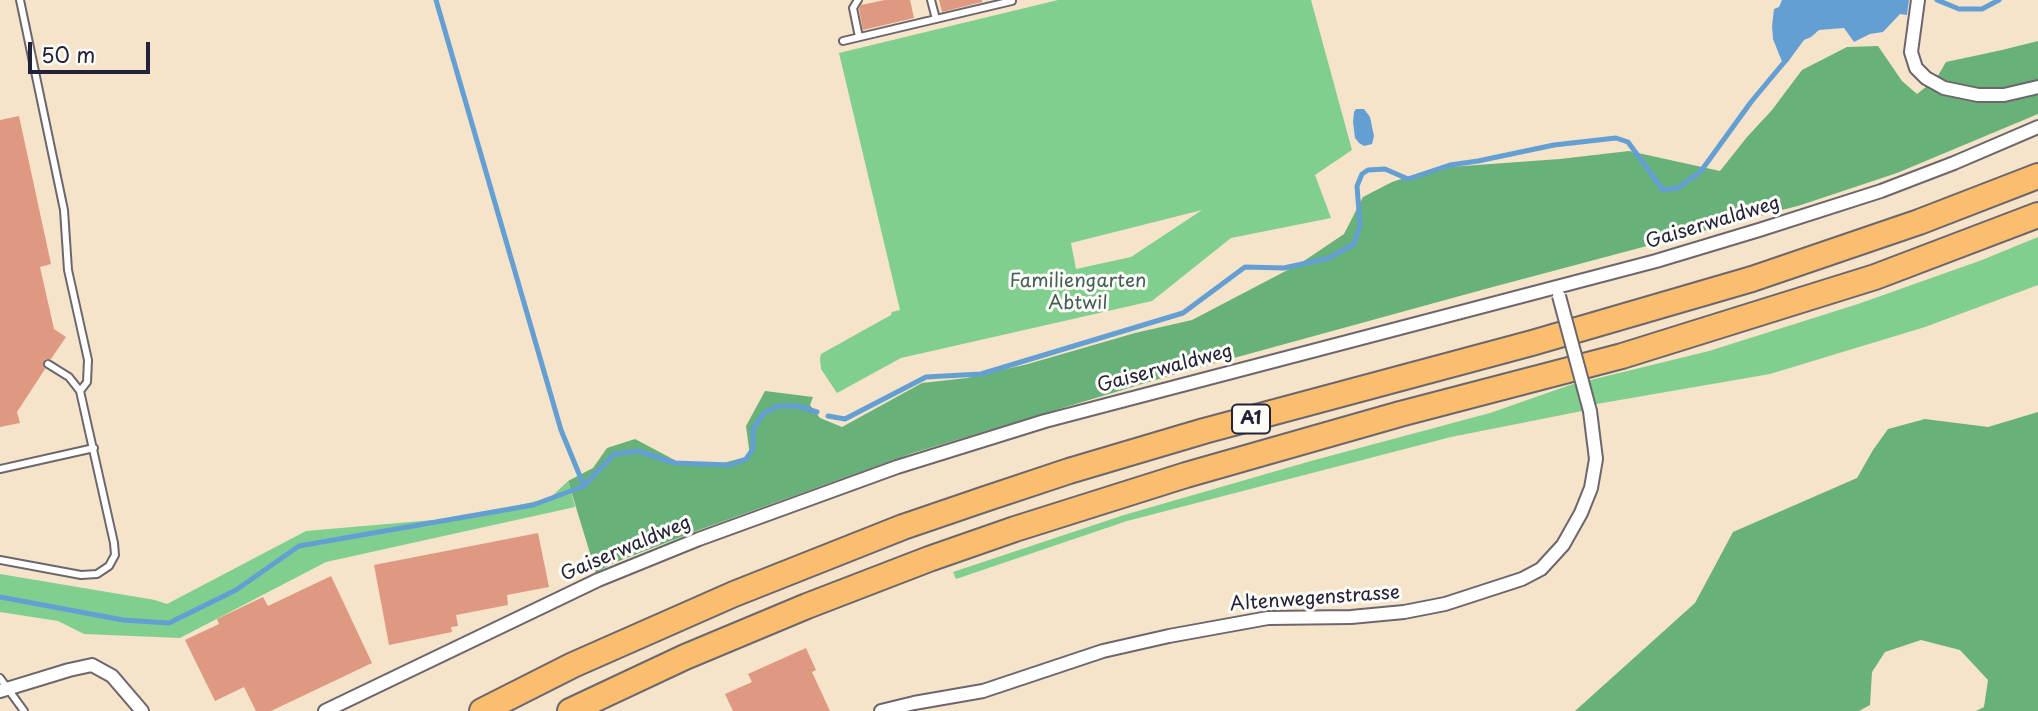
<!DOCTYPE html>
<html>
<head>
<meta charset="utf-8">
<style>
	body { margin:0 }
	#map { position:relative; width:2038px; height:711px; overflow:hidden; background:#f5e3ca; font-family:"Playpen Sans",sans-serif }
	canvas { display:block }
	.scale { position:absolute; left:28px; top:42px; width:122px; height:32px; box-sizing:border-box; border:4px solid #22223b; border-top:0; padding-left:9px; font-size:21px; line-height:24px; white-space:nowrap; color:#22223b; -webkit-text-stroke:5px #fdfcf7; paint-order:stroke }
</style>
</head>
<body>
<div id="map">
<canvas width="2038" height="711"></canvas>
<div class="scale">50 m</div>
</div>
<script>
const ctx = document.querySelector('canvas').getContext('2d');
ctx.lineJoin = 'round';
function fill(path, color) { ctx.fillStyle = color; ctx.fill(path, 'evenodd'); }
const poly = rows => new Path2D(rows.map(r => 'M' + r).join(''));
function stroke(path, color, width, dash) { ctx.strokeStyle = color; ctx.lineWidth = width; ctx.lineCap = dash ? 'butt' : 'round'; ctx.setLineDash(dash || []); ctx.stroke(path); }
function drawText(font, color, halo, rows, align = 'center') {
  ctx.font = font + ' "Playpen Sans",sans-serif'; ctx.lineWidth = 6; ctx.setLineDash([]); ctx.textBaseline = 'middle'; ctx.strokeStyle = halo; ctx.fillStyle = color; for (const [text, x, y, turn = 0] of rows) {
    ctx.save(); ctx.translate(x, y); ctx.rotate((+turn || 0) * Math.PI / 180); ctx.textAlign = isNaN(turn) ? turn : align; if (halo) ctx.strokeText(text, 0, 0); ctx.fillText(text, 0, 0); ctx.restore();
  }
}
fill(poly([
	[1058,0,1311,0,1352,150,1315,175,1331,218,1231,238,1152,301,901,358,837,393,821,369,820,359,821,354,891,315,892,312,900,310,839,53],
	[1202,210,1131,257,1076,269,1071,243],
	[2038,237,2038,285,1925,327,1770,374,1585,406,1582,411,1451,437,1127,521,956,579,953,572,1124,515,1311,461,1490,413,1570,385,1709,351,1858,304,1982,260],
	[568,481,575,507,326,562,180,638,84,634,58,621,0,612,0,574,155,600,167,604,306,531,468,517,550,498]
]), '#81cf8f');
fill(poly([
	[2038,41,2038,114,1897,173,1801,205,1489,288,1172,375,913,453,699,530,611,564,596,573,568,481,593,468,607,448,635,439,684,465,723,463,750,456,746,426,765,391,813,397,810,405,820,418,842,427,922,383,967,378,1028,364,1135,333,1192,320,1301,263,1344,234,1363,197,1392,182,1435,168,1560,159,1629,151,1720,171,1747,137,1772,110,1802,70,1847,47,1878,46,1902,81,1917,94,1936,79,1946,62,2002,50],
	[2038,412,2038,711,1976,711,1984,707,1988,680,1960,650,1921,640,1885,652,1872,672,1870,705,1859,711,1575,711,1695,603,1733,532,1857,478,1873,450,1888,429,1925,419,1988,427]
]), '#68b27a');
fill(poly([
	[1782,0,1909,0,1907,15,1900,14,1883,32,1870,34,1854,42,1844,28,1819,30,1811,37,1804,40,1787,63,1783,64,1773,39,1772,26,1774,9,1779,7],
	[1356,109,1364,109,1370,117,1374,136,1372,144,1364,146,1359,143,1355,138,1353,122,1354,112]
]), '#649fd4');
stroke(poly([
	[436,0,561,430,584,486],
	[1937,0,1959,9,1982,9,1999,0],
	[828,416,845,419,926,377,981,374,1183,313,1245,267,1284,268,1329,258,1354,244,1360,225,1357,186,1362,174,1368,170,1385,169,1408,179,1450,165,1478,161,1554,145,1616,138,1628,142,1663,190,1678,188,1701,171,1751,102,1786,60],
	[0,597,123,620,169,623,236,590,299,546,533,505,584,486,614,454,638,451,675,463,730,465,746,459,753,449,753,429,764,413,778,406,797,406,817,412]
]), '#649fd4', 5);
fill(poly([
	[885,0,910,0,914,18,863,30,859,9,861,5],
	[939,0,982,0,982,2,942,12],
	[19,116,51,264,40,267,54,329,66,337,51,359,46,359,43,362,45,369,17,412,20,423,0,427,0,120],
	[538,533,549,587,507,595,508,605,456,615,458,626,451,627,452,632,389,645,374,565],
	[331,576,372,663,271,711,256,711,244,687,215,701,185,640,219,624,217,619,263,597,268,606],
	[806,648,816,670,812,672,830,711,733,711,725,694,752,682,748,674]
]), '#de9980');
const service = poly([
	[20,0,64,210,68,270,88,360,87,382,80,391],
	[858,0,853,8,859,37],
	[931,0,936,19],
	[843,41,1012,1,1011,0],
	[0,469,94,448],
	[0,560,81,575,97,574,109,566,115,555,114,543,80,391,69,377,48,364],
	[0,678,24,711]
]);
const minor = poly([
	[1918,0,1911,52,1916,68,1926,78,1944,88,1978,95,2004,95,2038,87],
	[0,691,69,670,92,665,112,676,142,711],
	[325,711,598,580,699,539,897,467,1045,421,1656,261,1759,230,1881,191,1954,163,2038,127],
	[881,711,914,703,983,691,1103,651,1169,636,1268,618,1351,617,1404,612,1445,604,1522,579,1541,569,1563,545,1581,513,1591,488,1596,459,1590,411]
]);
const motorway = poly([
	[482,711,573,665,734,594,903,527,985,499,1069,471,1204,431,1532,343,1752,279,1919,222,2038,176],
	[570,711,685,657,807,606,929,559,1015,529,1186,475,1400,414,1622,356,1875,277,2038,215]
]);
stroke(service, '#6c666d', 10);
stroke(minor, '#6c666d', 16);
stroke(motorway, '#6c666d', 28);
stroke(service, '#fff', 6);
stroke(minor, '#fff', 12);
stroke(motorway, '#fbbd6e', 24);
const minorBridge = poly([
	[1559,296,1590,411]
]);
stroke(minorBridge, '#6c666d', 16, []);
stroke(minorBridge, '#fff', 12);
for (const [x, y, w] of [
	[1251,419,38]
]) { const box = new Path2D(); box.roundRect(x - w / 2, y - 14.5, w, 29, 5); ctx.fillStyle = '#fdfcf7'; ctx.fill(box); stroke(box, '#22223b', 2); }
drawText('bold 18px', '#22223b', null, [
	["A1",1251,419]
]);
drawText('19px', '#22223b', '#fdfcf7', [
	["Gaiserwaldweg",1713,223,-17],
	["Gaiserwaldweg",1165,369,-15],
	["Gaiserwaldweg",626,549,-23],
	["Altenwegenstrasse",1315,599,-4]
]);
drawText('19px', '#435f58', '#fdfcf7', [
	["Familiengarten",1078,282],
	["Abtwil",1078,304]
]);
</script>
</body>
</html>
